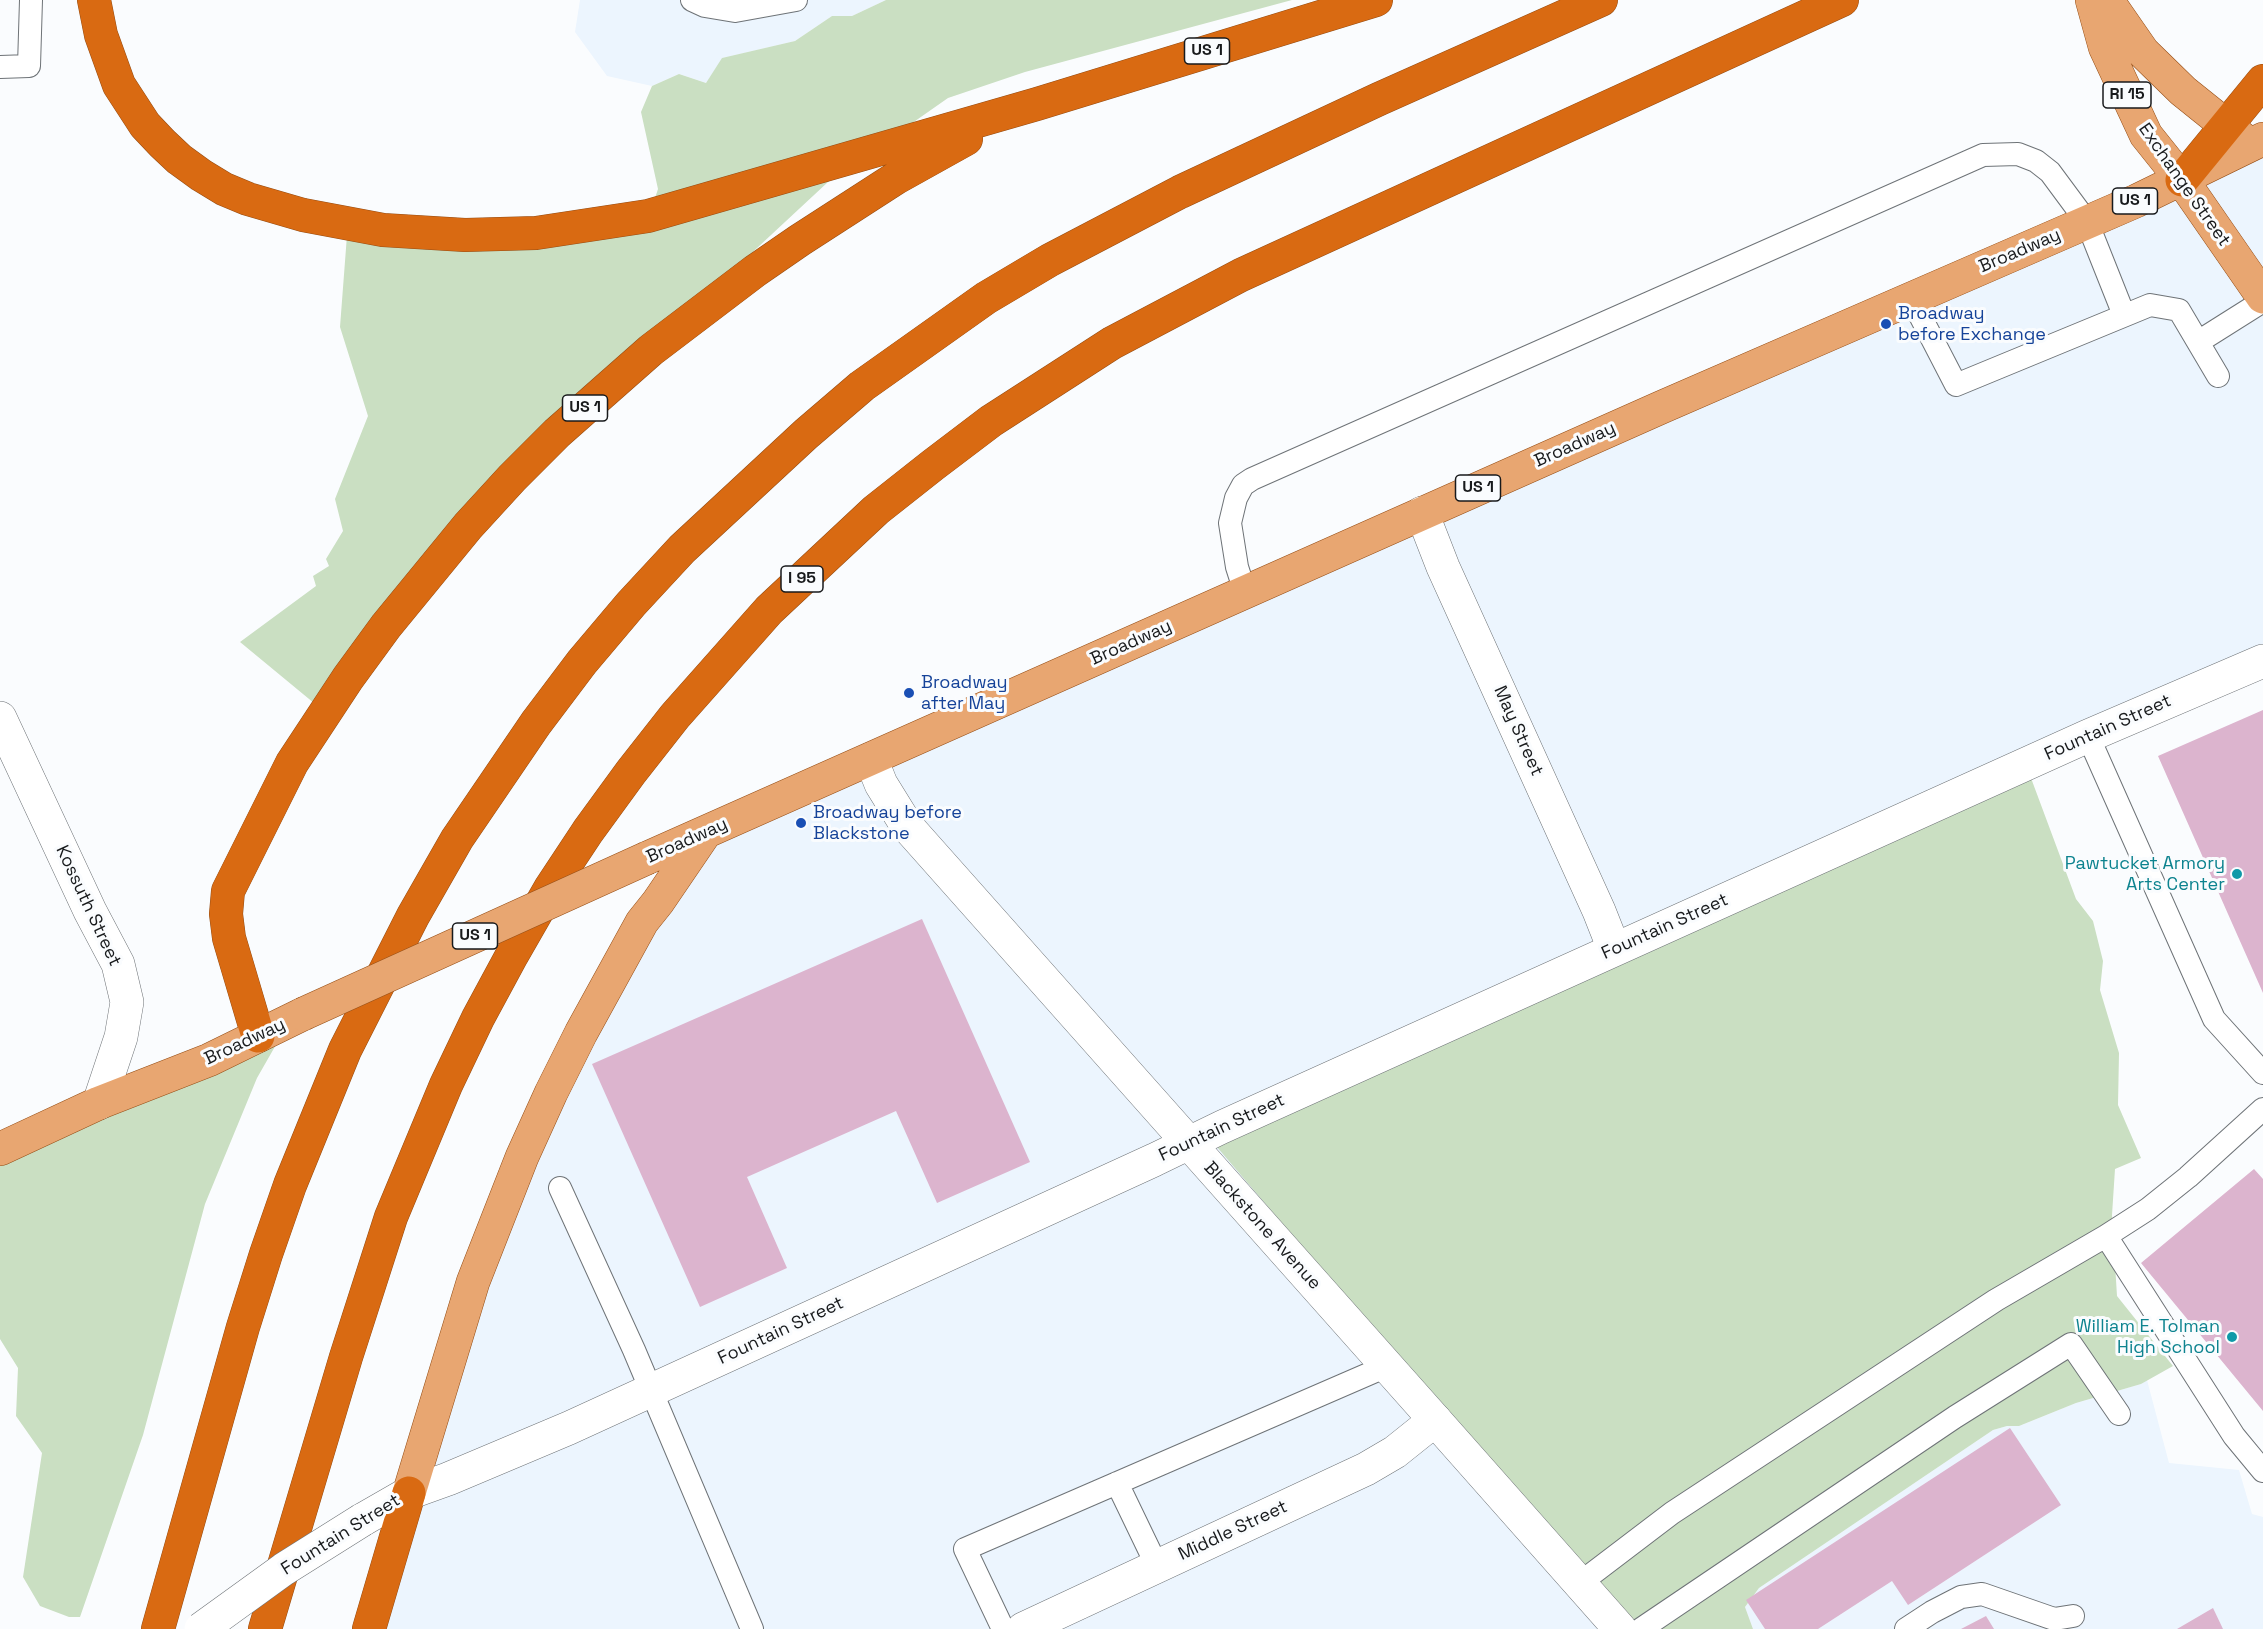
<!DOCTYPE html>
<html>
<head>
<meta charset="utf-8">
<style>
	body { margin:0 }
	canvas { display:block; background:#fafcfe }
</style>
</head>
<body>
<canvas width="2263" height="1629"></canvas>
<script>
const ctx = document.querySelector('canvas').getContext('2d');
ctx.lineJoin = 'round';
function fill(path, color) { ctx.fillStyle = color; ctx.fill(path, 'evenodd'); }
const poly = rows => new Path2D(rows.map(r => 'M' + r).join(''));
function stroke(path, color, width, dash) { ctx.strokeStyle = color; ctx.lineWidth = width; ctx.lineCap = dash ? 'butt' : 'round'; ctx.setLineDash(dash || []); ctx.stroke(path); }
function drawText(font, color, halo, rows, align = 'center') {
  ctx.font = font + ' "Space Grotesk",sans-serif'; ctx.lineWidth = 6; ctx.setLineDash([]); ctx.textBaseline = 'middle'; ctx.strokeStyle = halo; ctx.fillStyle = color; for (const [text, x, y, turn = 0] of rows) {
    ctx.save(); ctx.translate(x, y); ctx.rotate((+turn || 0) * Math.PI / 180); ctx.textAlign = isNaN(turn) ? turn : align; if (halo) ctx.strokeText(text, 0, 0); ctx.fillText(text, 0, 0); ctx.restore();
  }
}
fill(poly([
	[580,0,886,0,852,16,832,16,795,41,723,58,706,83,679,74,652,86,607,76,575,32],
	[2263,132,2263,657,2028,770,1632,1629,374,1629,453,1332,679,844],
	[2147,1380,2169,1463,2239,1470,2252,1514,2263,1517,2263,1629,1753,1629,1745,1607,1759,1588,1993,1430,2007,1426,2019,1426,2076,1403,2141,1384]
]), '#ecf5fe');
fill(poly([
	[886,0,1292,0,1025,72,948,98,828,182,671,328,568,418,326,713,240,642,316,586,313,576,329,566,326,559,343,531,335,499,368,416,340,327,348,222,491,227,654,201,658,189,641,112,652,86,679,74,706,83,722,58,795,41,832,16,852,16],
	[2028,770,2076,899,2093,921,2103,961,2100,990,2119,1053,2118,1105,2141,1158,2115,1169,2112,1215,2117,1296,2173,1366,2141,1384,2076,1403,2019,1426,2007,1426,1993,1430,1759,1588,1745,1607,1753,1629,1632,1629,1442,1411,1211,1140],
	[285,1029,257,1078,205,1204,143,1435,80,1617,69,1617,40,1606,23,1577,42,1453,16,1416,18,1368,0,1339,0,1147]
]), '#cadfc2');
fill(poly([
	[2263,710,2263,993,2158,756],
	[922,919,1030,1162,937,1203,896,1111,747,1177,787,1268,700,1307,592,1064],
	[2254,1169,2263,1179,2263,1411,2141,1263],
	[2010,1428,2061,1505,1908,1605,1892,1581,1818,1629,1765,1629,1746,1600],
	[2213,1608,2223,1629,2177,1629],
	[1986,1616,1994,1629,1961,1629]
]), '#dcb4ce');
const lane = poly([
	[692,0,705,6,735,11,796,0],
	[0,67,29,66,31,0],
	[1911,298,1956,385,2150,305,2179,310,2218,376],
	[2198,342,2263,301],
	[1245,592,1237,567,1230,523,1236,498,1243,485,1252,479,1983,155,2018,154,2036,161,2050,172,2087,222,2124,315],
	[2088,736,2214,1019,2263,1073],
	[560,1188,634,1350,752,1629],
	[2106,1236,2234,1436,2263,1471],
	[1117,1483,1157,1566],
	[1580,1583,1672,1513,1996,1300,2106,1236,2148,1209,2188,1177,2263,1109],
	[1003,1629,965,1549,1387,1366],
	[1641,1629,1955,1417,2071,1344,2119,1414],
	[1906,1629,1932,1612,1961,1597,1982,1594,2054,1619,2073,1616]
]);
const street = poly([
	[1422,513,1443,567,1599,911,1614,949],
	[0,718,90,911,118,964,127,1002,121,1037,99,1103],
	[1435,1420,1620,1629]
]);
const secondary = poly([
	[871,759,881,784,907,826,1435,1420,1395,1452,1366,1469,1023,1629],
	[362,1520,409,1493,448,1479,569,1428,1154,1160,1222,1127,2088,736,2263,661]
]);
const primary = poly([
	[2092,0,2105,47,2146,135,2182,180,2263,297],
	[2107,0,2143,52,2183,91,2249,144],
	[647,858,1662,407,2136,201,2263,139],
	[0,1149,99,1103,209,1060,303,1014],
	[409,1493,473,1282,522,1157,551,1093,581,1033,642,922,658,902,705,833]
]);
const highway = poly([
	[94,0,101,35,119,85,145,125,162,143,179,159,201,175,224,189,248,199,303,215,383,230,465,235,536,233,648,216,1037,104,1376,0],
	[2182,180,2263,81],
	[258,1036,229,938,226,914,228,891,292,763,348,678,386,626,468,526,512,478,557,433,651,350,755,271,800,240,896,178,966,139],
	[158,1629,243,1327,266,1254,290,1185,345,1050,413,916,457,839,536,723,582,662,631,604,682,549,806,434,862,386,986,298,1050,260,1180,192,1379,99,1601,0],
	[265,1629,346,1357,391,1217,446,1085,478,1018,512,955,551,887,588,831,631,772,675,716,769,610,876,510,933,465,991,421,1112,343,1241,275,1842,0],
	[369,1629,409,1493]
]);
stroke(lane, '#6e7377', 24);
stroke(street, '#6e7377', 34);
stroke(secondary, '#6e7377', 34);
stroke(primary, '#954e16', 34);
stroke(highway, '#954e16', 34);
stroke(lane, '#fff', 22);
stroke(street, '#fff', 33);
stroke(secondary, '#fff', 33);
stroke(primary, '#e8a671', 33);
stroke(highway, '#d96a12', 33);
const secondaryBridge = poly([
	[201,1629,284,1569,362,1520]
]);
const primaryBridge = poly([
	[303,1014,647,858]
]);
stroke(secondaryBridge, '#6e7377', 34, []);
stroke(primaryBridge, '#954e16', 34, []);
stroke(secondaryBridge, '#fff', 33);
stroke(primaryBridge, '#e8a671', 33);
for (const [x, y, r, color] of [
	[1886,324,6,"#1a4fb4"],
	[909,693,6,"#1a4fb4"],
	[801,823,6,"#1a4fb4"],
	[2237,874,6,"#0f9aa8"],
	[2232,1337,6,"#0f9aa8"]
]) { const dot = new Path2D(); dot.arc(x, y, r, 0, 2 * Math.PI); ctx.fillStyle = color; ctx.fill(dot); stroke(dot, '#fafcfe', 2); }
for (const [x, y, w] of [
	[1207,51,45],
	[2127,95,48],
	[2135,201,45],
	[585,408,45],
	[1478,488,45],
	[802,579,42],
	[475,936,45]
]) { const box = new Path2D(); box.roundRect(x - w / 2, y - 13, w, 26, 4.5); ctx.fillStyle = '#fafcfe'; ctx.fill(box); stroke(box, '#181a1c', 1.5); }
drawText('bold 16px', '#181a1c', null, [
	["US 1",1207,51],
	["RI 15",2127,95],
	["US 1",2135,201],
	["US 1",585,408],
	["US 1",1478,488],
	["I 95",802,579],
	["US 1",475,936]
]);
drawText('18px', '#181a1c', '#fafcfe', [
	["Exchange Street",2184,185,55],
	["Broadway",2020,251,-23],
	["Broadway",1575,445,-24],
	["Broadway",1131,643,-24],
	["Fountain Street",2108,728,-24],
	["May Street",1518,731,66],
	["Broadway",687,841,-24],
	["Kossuth Street",88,906,65],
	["Fountain Street",1665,927,-24],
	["Broadway",245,1042,-25],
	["Fountain Street",1222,1128,-25],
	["Blackstone Avenue",1262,1226,48],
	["Fountain Street",781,1331,-25],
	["Middle Street",1233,1531,-25],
	["Fountain Street",341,1535,-32]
]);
drawText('18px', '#164399', '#fafcfe', [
	["Broadway",1898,314],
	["before Exchange",1898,335],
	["Broadway",921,683],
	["after May",921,704],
	["Broadway before",813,813],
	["Blackstone",813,834]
], 'left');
drawText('18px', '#0d838f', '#fafcfe', [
	["Pawtucket Armory",2225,864],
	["Arts Center",2225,885],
	["William E. Tolman",2220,1327],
	["High School",2220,1348]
], 'right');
</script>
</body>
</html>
